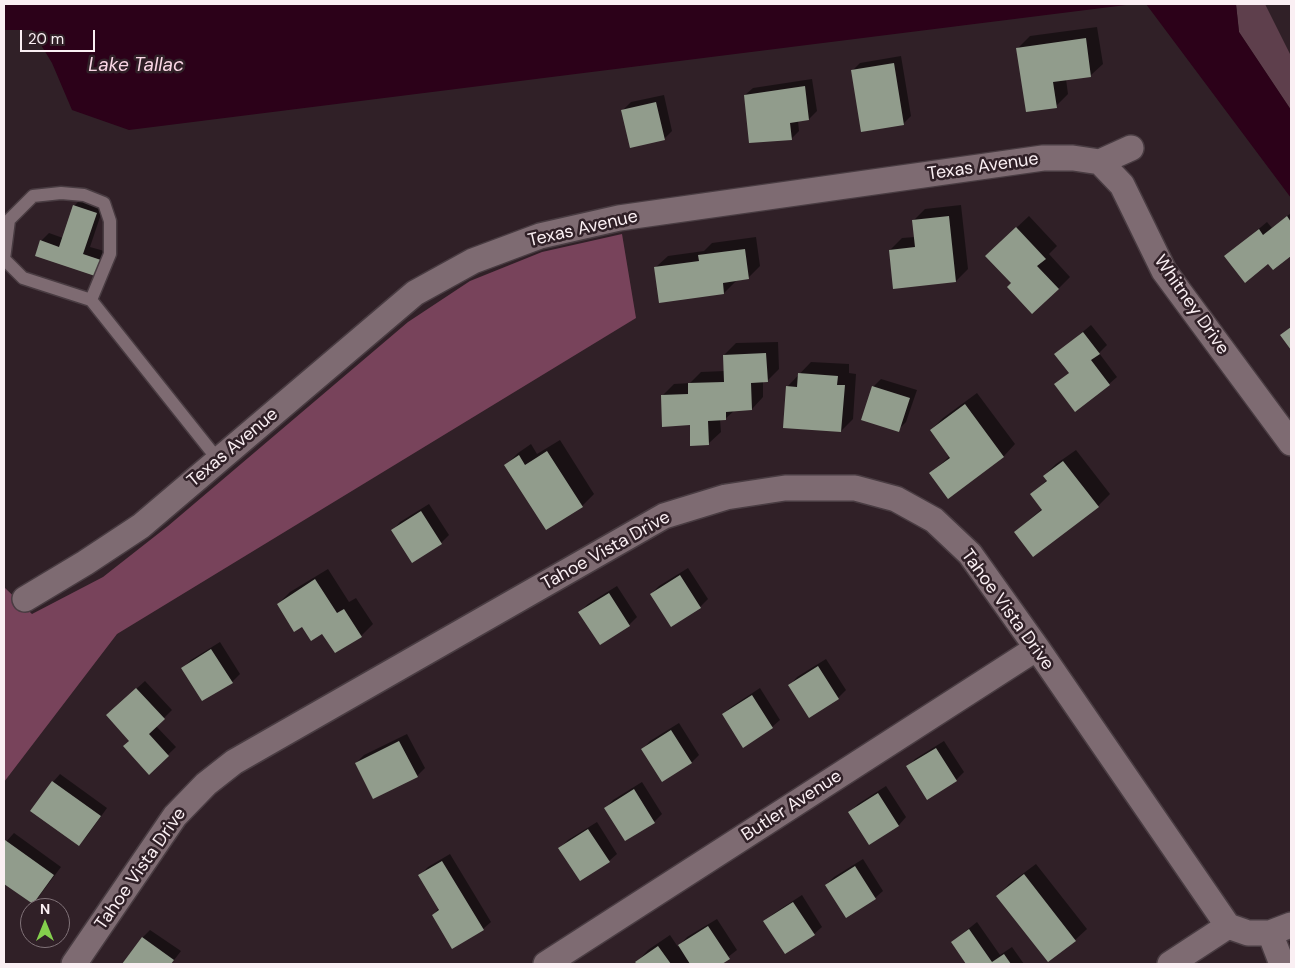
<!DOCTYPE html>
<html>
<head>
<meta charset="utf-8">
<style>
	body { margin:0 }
	#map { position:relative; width:1295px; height:968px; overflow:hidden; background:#302027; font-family:"DM Sans",sans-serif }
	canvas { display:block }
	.frame { position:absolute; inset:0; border:5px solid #faeff3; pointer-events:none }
	.north { position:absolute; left:20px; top:898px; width:50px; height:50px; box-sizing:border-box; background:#302027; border:1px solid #817379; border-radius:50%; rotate:0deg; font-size:14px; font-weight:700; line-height:20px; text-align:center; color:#faeff3 }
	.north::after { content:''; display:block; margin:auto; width:18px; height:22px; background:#84cf4d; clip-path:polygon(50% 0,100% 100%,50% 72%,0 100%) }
	.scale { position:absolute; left:20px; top:30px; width:75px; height:22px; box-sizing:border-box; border:2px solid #faeff3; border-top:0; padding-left:6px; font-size:15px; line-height:18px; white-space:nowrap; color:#faeff3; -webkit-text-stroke:4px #302027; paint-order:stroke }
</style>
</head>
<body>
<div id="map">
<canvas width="1295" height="968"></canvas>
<div class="frame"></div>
<div class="north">N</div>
<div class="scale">20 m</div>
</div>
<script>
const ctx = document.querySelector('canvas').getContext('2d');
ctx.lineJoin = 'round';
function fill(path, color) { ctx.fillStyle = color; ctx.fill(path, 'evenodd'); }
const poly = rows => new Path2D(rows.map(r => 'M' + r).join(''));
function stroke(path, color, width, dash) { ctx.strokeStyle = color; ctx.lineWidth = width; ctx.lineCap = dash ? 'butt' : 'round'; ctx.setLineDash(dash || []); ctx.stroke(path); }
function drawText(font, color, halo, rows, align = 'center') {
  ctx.font = font + ' "DM Sans",sans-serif'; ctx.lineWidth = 5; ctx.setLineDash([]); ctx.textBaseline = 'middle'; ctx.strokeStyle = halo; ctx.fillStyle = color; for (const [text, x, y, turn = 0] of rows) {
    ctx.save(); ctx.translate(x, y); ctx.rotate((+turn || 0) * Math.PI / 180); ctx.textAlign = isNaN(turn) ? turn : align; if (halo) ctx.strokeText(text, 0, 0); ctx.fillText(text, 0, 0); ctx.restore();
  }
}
fill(poly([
	[1236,4,1265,4,1291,56,1291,110,1239,32]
]), '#5e3f4c');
fill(poly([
	[622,234,636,318,117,634,4,782,4,587,32,614,103,577,168,526,408,322,470,281,542,252]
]), '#78435b');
fill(poly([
	[4,4,1134,4,129,130,72,110,52,63,32,30,4,30],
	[1146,4,1236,4,1239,32,1291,110,1291,198]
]), '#2c0119');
fill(poly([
	[1097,27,1103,64,1091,75,1066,79,1068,94,1056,106,1018,48,1030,36],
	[901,56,911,116,903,124,852,71,860,63],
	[812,79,817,111,809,119,798,121,799,131,792,138,745,95,753,88],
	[664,95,672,131,664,139,623,110,631,102],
	[82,198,104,205,90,247,108,252,103,267,41,241,49,233,63,238,74,206],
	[961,205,968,269,956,281,890,250,902,238,915,237,913,221,925,209],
	[1291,213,1291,254,1273,268,1268,263,1225,257,1267,222,1272,228],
	[1029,216,1057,246,1049,254,1070,277,1058,289,1012,283,999,244],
	[756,237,760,266,748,278,736,281,724,293,656,267,668,256,704,251,712,243],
	[1091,325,1107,345,1099,353,1117,377,1109,384,1056,384,1070,372,1056,354],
	[778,342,779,369,767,381,763,382,763,397,752,409,735,410,725,419,720,419,721,432,709,443,662,396,674,384,690,383,701,372,725,371,724,355,736,343],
	[811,362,849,364,849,373,856,374,853,419,841,431,787,387],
	[881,379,917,390,906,422,898,430,873,387],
	[977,393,1015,444,1004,456,948,497,931,473,950,456,931,430,943,418],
	[560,440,594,494,582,506,506,465,518,453,531,444,537,454],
	[1076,450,1110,494,1098,506,1015,532,1043,508,1032,494,1047,480,1044,476,1056,464],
	[429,504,449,535,441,543,393,530,400,522],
	[688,568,708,599,700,607,651,594,659,586],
	[328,569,349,602,356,598,373,624,361,636,323,632,303,625,278,604,290,592],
	[617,586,637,617,629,625,580,612,588,604],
	[220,642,240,674,232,682,183,668,191,660],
	[826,659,846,690,838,698,790,685,797,677],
	[145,681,172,710,156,726,176,747,149,773,130,740,115,708],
	[760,688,780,720,772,727,723,714,731,707],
	[679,723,699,755,692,762,643,749,650,741],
	[407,734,425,768,417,776,356,763,364,755],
	[944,741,964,772,956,780,908,767,915,759],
	[60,774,107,808,87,836,79,844,53,782],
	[642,782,662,814,654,822,626,840,606,808,613,800],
	[886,786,906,817,899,825,870,844,850,812,858,804],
	[597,822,617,854,609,861,560,848,568,840],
	[14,833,61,867,40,895,33,903,4,882,4,844],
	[450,854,491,922,483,929,433,915,439,908,420,875,428,867],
	[863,859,883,891,875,898,826,885,834,877],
	[1036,864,1087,929,1075,940,998,896,1009,884],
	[802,895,822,927,814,934,765,921,773,914],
	[717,919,737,950,719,964,638,964,637,962,648,950,670,935,678,947,687,937],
	[977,922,1000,955,1012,947,1024,964,968,964,952,942],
	[150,930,181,951,171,964,124,964,143,937]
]), '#0007');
fill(poly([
	[1086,38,1091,77,1053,82,1057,108,1026,112,1016,48],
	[894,63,904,125,861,132,851,70],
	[805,86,809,120,790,123,792,140,749,143,744,95],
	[656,102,665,140,630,148,621,110],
	[73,205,97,213,83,254,101,260,95,276,35,256,40,240,59,247],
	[949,216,956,282,893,289,889,250,915,247,912,220],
	[1287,216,1291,222,1291,256,1273,270,1268,264,1245,283,1224,256,1259,229,1263,235],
	[1016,227,1046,259,1037,266,1059,289,1032,314,1007,287,1011,283,985,256],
	[745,249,749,279,723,283,724,294,659,303,654,267,699,261,698,255],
	[1291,327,1291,350,1280,335],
	[1083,332,1100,354,1091,360,1110,385,1075,412,1054,384,1069,373,1054,354],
	[766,353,768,382,751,383,752,410,726,412,726,420,708,421,709,445,690,446,690,425,662,427,661,395,688,394,688,383,724,382,723,355],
	[798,373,838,376,837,385,845,385,841,432,783,428,786,386,797,387],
	[872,386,910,398,899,432,861,420],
	[965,404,1004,457,948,499,929,473,950,458,930,430],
	[547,451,583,507,546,530,504,465,519,455,525,465],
	[1063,461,1099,507,1033,557,1014,532,1042,510,1030,494,1047,481,1043,476],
	[421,511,442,544,412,563,391,530],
	[680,575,701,608,671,627,650,594],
	[315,579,337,613,344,609,362,637,335,653,322,634,311,641,302,627,294,632,277,604],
	[609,593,630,626,600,645,578,612],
	[211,649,233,683,202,701,181,668],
	[818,666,839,699,809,718,788,685],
	[136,688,165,719,149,734,169,756,149,775,123,746,129,741,106,715],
	[752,695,773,728,743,748,722,714],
	[671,730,692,763,662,782,641,749],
	[399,741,418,777,373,799,355,763],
	[936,748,957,781,927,800,906,766],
	[52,781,101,816,79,846,30,811],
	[634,789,655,823,625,841,604,808],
	[878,793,899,826,869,845,848,812],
	[588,829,610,862,580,881,558,848],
	[5,840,54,875,33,904,4,884,4,842],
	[442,861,484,930,452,949,432,915,439,910,418,875],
	[855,866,876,899,846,918,825,885],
	[1024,874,1076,941,1048,962,996,896],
	[793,902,815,935,785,954,763,921],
	[708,926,730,959,722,964,690,964,678,945],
	[969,929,992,962,1004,954,1011,964,966,964,951,942],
	[142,937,174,960,171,964,122,964],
	[658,946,671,964,637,964,635,962]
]), '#919c8c');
const lane = poly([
	[91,300,110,254,110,221,104,203,84,195,61,193,33,196,9,220,4,259,23,278,91,300,219,461]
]);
const street = poly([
	[1100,162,1122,185,1164,271,1291,443],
	[25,599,85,563,141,526,415,293,473,261,540,236,619,218,1043,158,1073,158,1100,162,1131,148],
	[1270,933,1291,925],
	[74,964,175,816,206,784,234,762,664,516,726,497,785,488,855,488,896,499,934,520,970,554,1037,648,1228,926,1248,933,1270,933,1282,964],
	[546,964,1037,648],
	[1170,964,1228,926]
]);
stroke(lane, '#493c42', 15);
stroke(street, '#493c42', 28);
stroke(lane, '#7e6b72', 12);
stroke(street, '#7e6b72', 25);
drawText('18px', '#faeff3', '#302027', [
	["Texas Avenue",983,167,-8],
	["Texas Avenue",583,229,-13],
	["Whitney Drive",1191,305,55],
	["Texas Avenue",233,448,-40],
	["Tahoe Vista Drive",606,551,-29],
	["Tahoe Vista Drive",1007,610,54],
	["Butler Avenue",792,806,-33],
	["Tahoe Vista Drive",141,869,-55]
]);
drawText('italic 19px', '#fad6e5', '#302027', [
	["Lake Tallac",136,66]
]);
</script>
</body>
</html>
